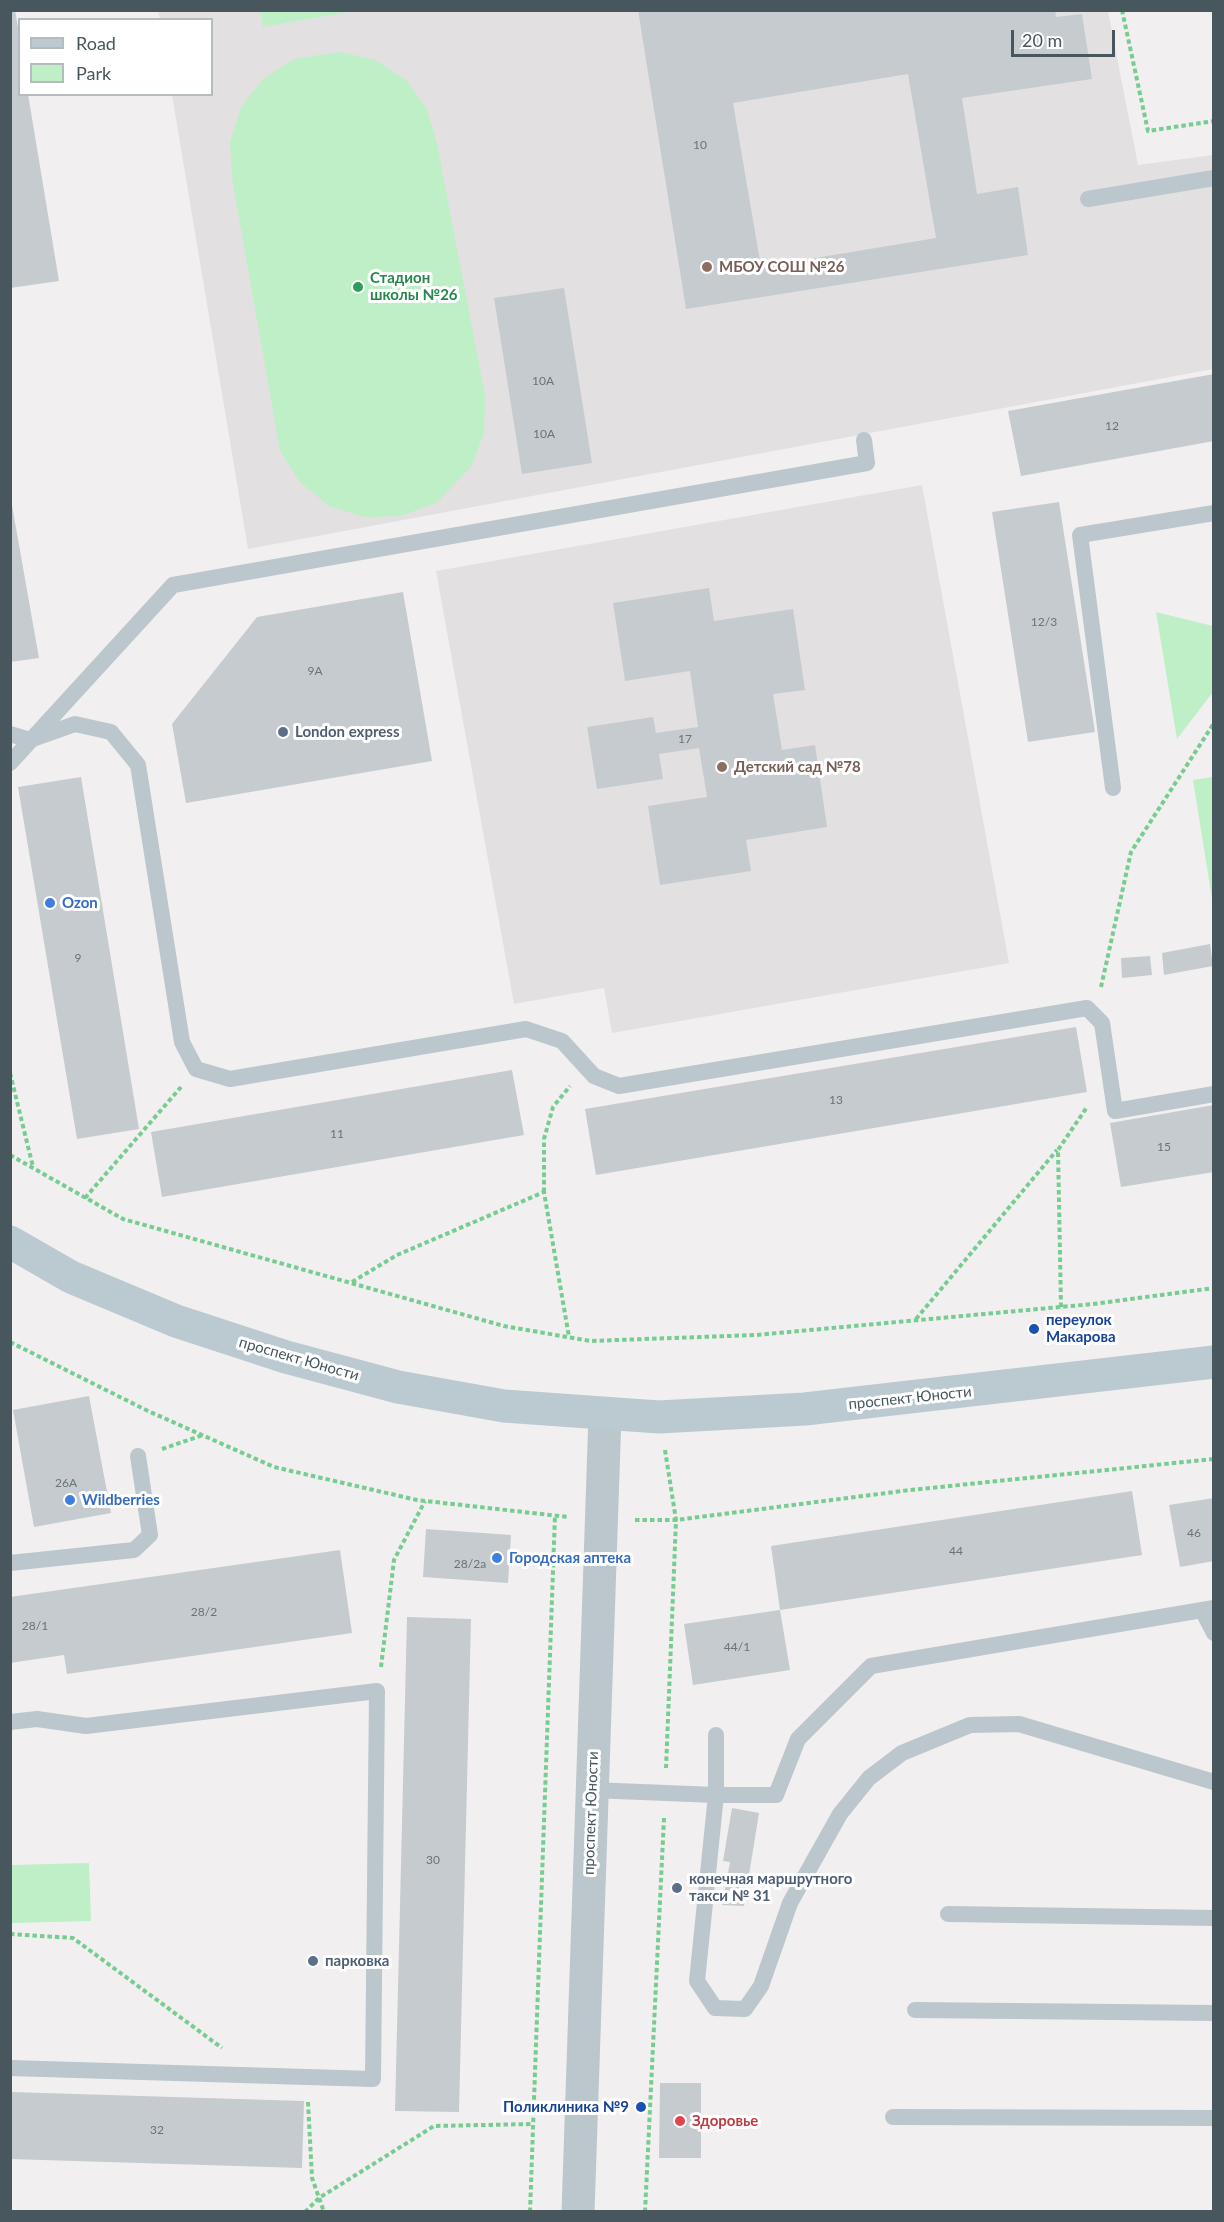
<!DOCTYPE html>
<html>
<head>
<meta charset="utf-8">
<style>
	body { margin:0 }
	#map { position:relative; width:1224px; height:2222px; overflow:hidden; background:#f2eff0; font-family:Lato,sans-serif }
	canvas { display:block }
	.frame { position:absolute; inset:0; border:12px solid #47575d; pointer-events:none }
	.legend { position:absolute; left:18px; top:18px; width:195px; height:78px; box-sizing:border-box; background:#fff; border:2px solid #b5bcbe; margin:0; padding:8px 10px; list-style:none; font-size:18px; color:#47575d }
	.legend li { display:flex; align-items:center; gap:12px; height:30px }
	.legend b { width:30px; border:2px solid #b5bcbe }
	.scale { position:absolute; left:1011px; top:30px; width:104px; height:27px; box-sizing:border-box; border:3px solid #47575d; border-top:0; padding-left:8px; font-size:18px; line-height:21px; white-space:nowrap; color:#47575d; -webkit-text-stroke:4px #fff; paint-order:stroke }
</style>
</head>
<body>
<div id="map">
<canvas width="1224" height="2222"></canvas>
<div class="frame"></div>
<ul class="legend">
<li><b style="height:8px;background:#bbcad1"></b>Road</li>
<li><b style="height:16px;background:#beefc7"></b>Park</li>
</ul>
<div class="scale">20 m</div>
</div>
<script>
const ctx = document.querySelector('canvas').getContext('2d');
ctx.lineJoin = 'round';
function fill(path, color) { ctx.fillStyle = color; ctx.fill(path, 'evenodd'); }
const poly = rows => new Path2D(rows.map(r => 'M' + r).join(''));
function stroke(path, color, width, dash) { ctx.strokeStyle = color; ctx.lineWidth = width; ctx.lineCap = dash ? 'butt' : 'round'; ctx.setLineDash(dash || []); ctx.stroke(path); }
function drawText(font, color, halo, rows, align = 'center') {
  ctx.font = font + ' Lato,sans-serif'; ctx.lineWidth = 6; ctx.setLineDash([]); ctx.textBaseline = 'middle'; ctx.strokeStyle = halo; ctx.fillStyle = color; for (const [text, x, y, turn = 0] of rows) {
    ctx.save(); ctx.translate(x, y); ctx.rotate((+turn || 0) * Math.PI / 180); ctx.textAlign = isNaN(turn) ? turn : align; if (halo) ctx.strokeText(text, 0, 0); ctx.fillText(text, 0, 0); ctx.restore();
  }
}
fill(poly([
	[158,11,1108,11,1138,165,1213,155,1213,369,248,549,172,95,212,94,212,20,160,19],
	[922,485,1009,963,612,1033,604,988,514,1004,436,571]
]), '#e3e0e2');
fill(poly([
	[260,10,354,10,354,11,263,27],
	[340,52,375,60,406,80,427,109,437,144,485,395,484,433,471,467,436,503,401,516,364,517,329,506,300,482,280,451,232,178,230,142,241,107,264,78,294,59],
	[1156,612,1213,626,1213,692,1177,739],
	[1213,777,1214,777,1213,905,1193,780],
	[89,1863,91,1921,11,1923,11,1865]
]), '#beefc7');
fill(poly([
	[10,10,15,10,20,39,20,94,28,94,59,281,10,288],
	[638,10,1055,10,1056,17,1082,14,1092,79,962,98,977,194,1018,187,1028,255,686,309],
	[908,74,936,238,761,267,733,103],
	[564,288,592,463,522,474,494,298],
	[1214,374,1214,441,1021,476,1008,411],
	[10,494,39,658,10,662],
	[1059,502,1095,732,1028,742,992,512],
	[709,588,714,621,793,609,805,690,773,694,782,750,815,745,827,827,746,840,751,871,660,885,648,806,707,797,699,748,659,754,663,779,597,789,587,727,653,717,656,733,698,727,690,671,625,681,613,603],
	[403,592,432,761,186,803,172,724,257,617],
	[81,777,139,1129,77,1139,18,787],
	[1210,944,1213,966,1164,975,1162,953],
	[1150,956,1152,975,1122,978,1121,958],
	[1076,1027,1087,1092,596,1175,585,1109],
	[512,1070,524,1135,162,1197,151,1132],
	[1214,1105,1214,1172,1121,1187,1110,1123],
	[89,1396,111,1513,34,1527,13,1410],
	[1132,1491,1142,1555,780,1610,771,1546],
	[1214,1498,1214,1561,1180,1567,1169,1505],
	[426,1529,511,1535,508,1583,423,1577],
	[340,1550,352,1633,67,1674,64,1655,10,1663,10,1597],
	[780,1610,790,1670,693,1685,684,1624],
	[407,1617,471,1619,459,2112,395,2111],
	[732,1808,759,1813,744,1906,722,1905,730,1862,723,1861],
	[660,2083,701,2083,701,2158,659,2158],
	[10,2092,304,2101,302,2168,10,2159]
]), '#c6cbcf');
stroke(poly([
	[1122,10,1148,131,1214,121],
	[1101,987,1131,852,1214,723],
	[10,1073,33,1167],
	[10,1155,123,1219,504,1326,590,1341,756,1335,1093,1304,1214,1288],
	[544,1192,544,1139,553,1107,570,1086],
	[85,1198,181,1087],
	[352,1282,397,1255,544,1192,569,1337],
	[1061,1307,1058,1150,1087,1107],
	[916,1319,1057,1150],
	[10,1342,148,1411,274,1467,417,1500,568,1517],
	[162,1449,203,1435],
	[665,1450,676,1520,666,1768],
	[635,1520,676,1520,910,1490,1214,1459],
	[381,1667,394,1560,425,1501],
	[10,1934,73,1938,222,2048],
	[308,2102,312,2178,324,2212],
	[305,2212,319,2198,434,2126,533,2124],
	[530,2212,555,1515],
	[645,2212,664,1818]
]), '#76cd90', 4, [4.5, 3]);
stroke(poly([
	[1088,199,1214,178],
	[10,734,30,740,75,724,111,732,138,765,182,1042,196,1069,230,1079,526,1029,562,1041,594,1076,619,1086,1087,1008,1102,1023,1115,1111,1214,1094],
	[10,763,173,585,867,463,864,440],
	[1113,788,1080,535,1214,513],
	[10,1563,134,1550,150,1535,138,1456],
	[1202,1610,1214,1633],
	[10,1722,37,1719,86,1726,377,1691,373,2079,10,2068],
	[716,1735,716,1795,776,1795,798,1739,871,1666,1214,1608],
	[591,1790,716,1795,697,1981,715,2008,745,2009,761,1986,790,1903,840,1814,869,1778,902,1753,970,1725,1019,1724,1214,1782],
	[948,1914,1214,1918],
	[915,2010,1214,2013],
	[893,2117,1214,2118]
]), '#bbc7cc', 16);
stroke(poly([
	[578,2212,605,1415]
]), '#bbc7cc', 33);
stroke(poly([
	[10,1242,71,1277,176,1321,286,1357,398,1387,504,1406,659,1417,805,1409,1214,1362]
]), '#bbcad1', 33);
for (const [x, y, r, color] of [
	[707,267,6,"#8d6e63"],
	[358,287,6,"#2e9e5b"],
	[283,732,6,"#5c6f8a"],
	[722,767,6,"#8d6e63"],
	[50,903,6,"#3f7fe0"],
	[1034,1329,6,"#1a4fb4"],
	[70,1500,6,"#3f7fe0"],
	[497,1558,6,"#3f7fe0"],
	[677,1888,6,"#5c6f8a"],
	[313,1961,6,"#5c6f8a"],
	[641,2107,6,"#1a4fb4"],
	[680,2121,6,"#e0444e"]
]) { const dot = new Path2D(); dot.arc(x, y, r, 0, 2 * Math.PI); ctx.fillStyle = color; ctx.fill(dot); stroke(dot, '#fff', 2); }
drawText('12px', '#67747a', null, [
	["10",700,145],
	["10А",543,381],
	["12",1112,426],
	["10А",544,434],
	["12/3",1044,622],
	["9А",315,671],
	["17",685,739],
	["9",78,958],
	["13",836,1100],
	["11",337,1134],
	["15",1164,1147],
	["26А",66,1483],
	["46",1194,1533],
	["44",956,1551],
	["28/2а",470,1564],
	["28/2",204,1612],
	["28/1",35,1626],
	["44/1",737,1647],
	["30",433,1860],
	["32",157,2130]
]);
drawText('bold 15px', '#785e54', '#fff', [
	["МБОУ СОШ №26",719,267],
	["Детский сад №78",734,767]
], 'left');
drawText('bold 15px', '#27864d', '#fff', [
	["Стадион",370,278],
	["школы №26",370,295]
], 'left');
drawText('bold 15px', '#4e5e75', '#fff', [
	["London express",295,732],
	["конечная маршрутного",689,1879],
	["такси № 31",689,1896],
	["парковка",325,1961]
], 'left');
drawText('bold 15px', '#366cbe', '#fff', [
	["Ozon",62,903],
	["Wildberries",82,1500],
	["Городская аптека",509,1558]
], 'left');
drawText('bold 15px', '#164399', '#fff', [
	["переулок",1046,1320],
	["Макарова",1046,1337],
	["Поликлиника №9",629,2107,"right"]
], 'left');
drawText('15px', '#47575d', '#fff', [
	["проспект Юности",299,1359,16],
	["проспект Юности",910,1398,-6],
	["проспект Юности",591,1813,-88]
]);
drawText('bold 15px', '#be3a42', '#fff', [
	["Здоровье",692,2121]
], 'left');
</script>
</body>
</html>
